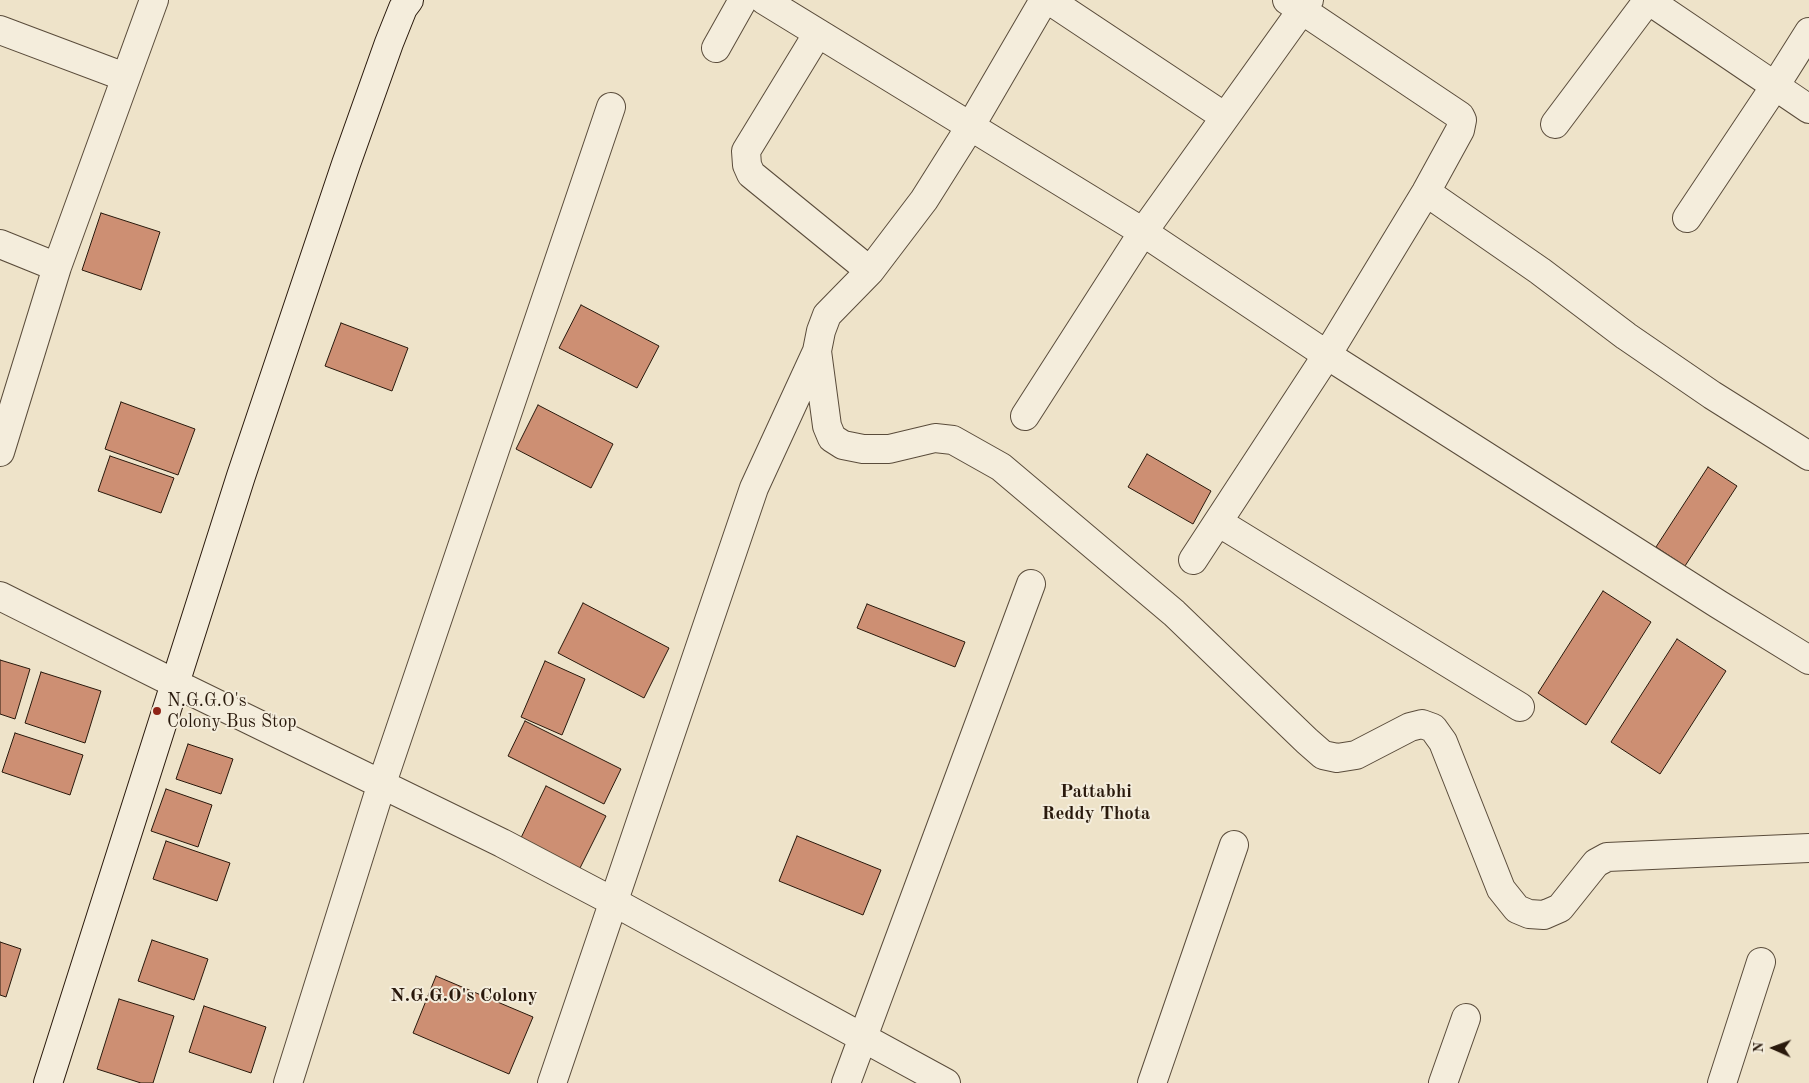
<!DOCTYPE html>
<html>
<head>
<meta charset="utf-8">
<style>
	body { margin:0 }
	#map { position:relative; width:1809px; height:1083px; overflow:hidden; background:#eee3c9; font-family:"Old Standard TT",serif }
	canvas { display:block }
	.north { position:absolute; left:1749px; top:1023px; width:50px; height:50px; -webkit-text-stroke:4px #f4eddc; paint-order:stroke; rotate:272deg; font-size:14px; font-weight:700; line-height:20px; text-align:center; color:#29190c }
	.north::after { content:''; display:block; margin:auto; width:18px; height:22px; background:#29190c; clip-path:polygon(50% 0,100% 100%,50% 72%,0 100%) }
</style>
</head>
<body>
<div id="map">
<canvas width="1809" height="1083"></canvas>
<div class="north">N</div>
</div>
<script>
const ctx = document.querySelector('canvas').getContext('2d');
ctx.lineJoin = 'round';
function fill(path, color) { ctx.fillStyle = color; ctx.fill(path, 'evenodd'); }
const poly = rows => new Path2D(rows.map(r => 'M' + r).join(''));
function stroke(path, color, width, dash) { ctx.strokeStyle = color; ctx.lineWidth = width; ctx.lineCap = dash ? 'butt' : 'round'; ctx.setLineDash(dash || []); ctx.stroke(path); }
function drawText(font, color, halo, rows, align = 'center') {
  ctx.font = font + ' "Old Standard TT",serif'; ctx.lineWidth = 4; ctx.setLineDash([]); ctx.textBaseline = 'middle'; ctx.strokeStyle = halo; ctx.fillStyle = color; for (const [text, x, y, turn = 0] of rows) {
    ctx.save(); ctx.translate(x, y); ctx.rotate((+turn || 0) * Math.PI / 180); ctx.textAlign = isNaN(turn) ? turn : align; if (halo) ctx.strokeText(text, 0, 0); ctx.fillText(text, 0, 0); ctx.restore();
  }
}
const building = poly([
	[101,213,160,232,141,290,82,270,101,213],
	[581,305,659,346,637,388,559,348,581,305],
	[341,323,408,348,392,391,325,366,341,323],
	[121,402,195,429,178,475,105,449,121,402],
	[538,405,613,444,591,488,516,449,538,405],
	[1147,454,1211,491,1193,524,1128,487,1147,454],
	[110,456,174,478,161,513,98,491,110,456],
	[1708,467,1737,486,1685,566,1656,547,1708,467],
	[1603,591,1651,622,1586,725,1538,693,1603,591],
	[583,603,669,648,644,698,558,653,583,603],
	[867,604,965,642,955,667,857,628,867,604],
	[1677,639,1726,671,1660,774,1611,742,1677,639],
	[0,660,30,669,15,719,0,714,0,660],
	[545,661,585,679,562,735,521,717,545,661],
	[41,672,101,691,85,743,25,723,41,672],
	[525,721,621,769,604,804,508,756,525,721],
	[15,733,83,755,70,795,2,772,15,733],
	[188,744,233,759,221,794,176,779,188,744],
	[546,786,606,816,577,874,518,844,546,786],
	[166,789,212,805,198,847,151,831,166,789],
	[797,836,881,870,863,915,779,881,797,836],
	[166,841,230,863,217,901,153,879,166,841],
	[152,940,208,959,194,1000,138,981,152,940],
	[0,942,21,949,6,997,0,995,0,942],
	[436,976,533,1017,509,1074,413,1033,436,976],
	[119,999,174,1016,153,1083,141,1083,97,1069,119,999],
	[204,1006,266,1027,251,1073,189,1052,204,1006]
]);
fill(building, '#cd8f73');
stroke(building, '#29190c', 1);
const minor = poly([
	[764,0,1143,232,1327,355,1426,192,1460,130,1462,120,1460,116,1287,0],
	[1044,0,970,127,924,200,870,271,827,315,821,331,817,351,827,426,832,438,843,445,863,449,889,449,935,438,953,440,1001,467,1174,613,1307,741,1323,755,1337,758,1356,755,1410,727,1422,724,1433,728,1443,742,1501,889,1517,909,1529,914,1544,915,1560,908,1596,863,1607,857,1809,848],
	[1049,0,1225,117],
	[1648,0,1809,109],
	[0,30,125,77],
	[818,33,746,151,747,165,751,174,870,271],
	[716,48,743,0],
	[1555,124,1648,0],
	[1426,192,1540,271,1626,336,1712,395,1809,456],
	[1687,218,1775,86,1809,32],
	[0,244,57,267],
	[1025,416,1143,232,1309,0],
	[0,452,57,267,154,0],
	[1218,522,1520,707],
	[1193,560,1327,355,1718,604,1809,660],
	[0,596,174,683,502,843,614,902,946,1083],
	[288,1083,382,783,611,107],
	[552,1083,754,488,817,351],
	[846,1083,1031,584],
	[1152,1083,1234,845],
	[1443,1083,1466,1018],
	[1722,1083,1761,962]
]);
const secondary = poly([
	[48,1083,241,476,346,164,389,43,403,8,409,0]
]);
stroke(minor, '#5a4c3b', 30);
stroke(secondary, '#29190c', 30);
stroke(minor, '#f4eddc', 28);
stroke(secondary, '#f4eddc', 28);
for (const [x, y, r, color] of [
	[157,711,5,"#8f2418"]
]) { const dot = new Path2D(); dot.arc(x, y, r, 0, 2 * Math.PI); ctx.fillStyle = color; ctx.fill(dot); stroke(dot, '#f4eddc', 2); }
drawText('18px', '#29190c', '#f4eddc', [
	["N.G.G.O's",167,701],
	["Colony Bus Stop",167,722]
], 'left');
drawText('bold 19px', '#29190c', '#f4eddc', [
	["Pattabhi",1096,792],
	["Reddy Thota",1096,814],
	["N.G.G.O's Colony",464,996]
]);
</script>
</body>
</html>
